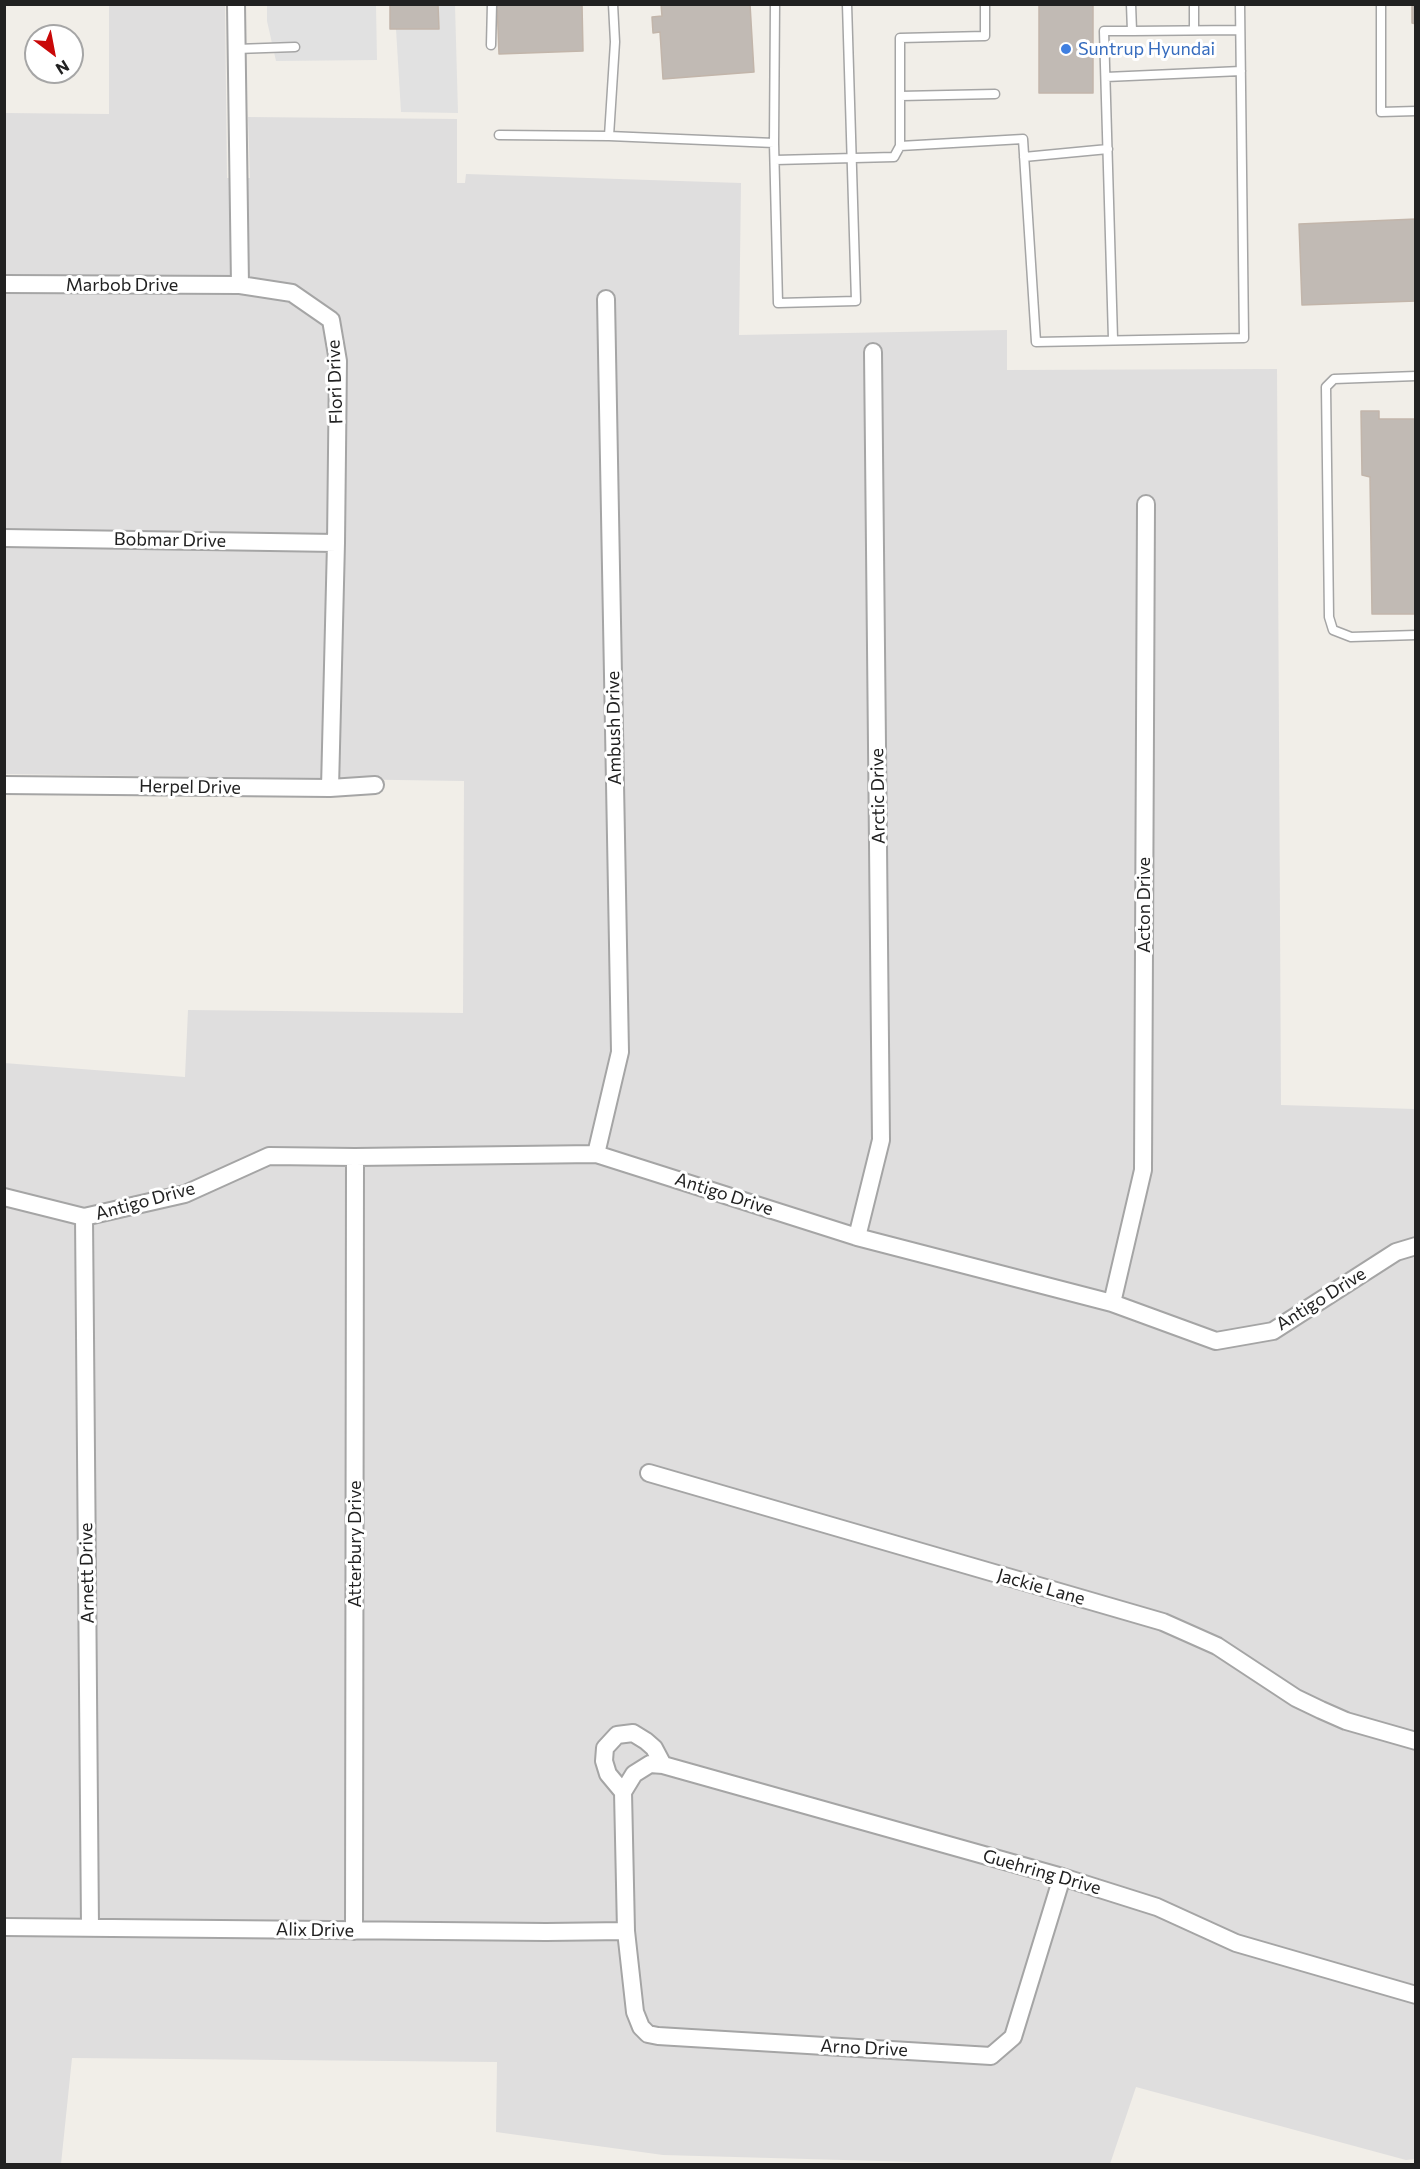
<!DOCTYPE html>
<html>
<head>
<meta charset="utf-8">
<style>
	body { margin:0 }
	#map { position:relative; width:1420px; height:2169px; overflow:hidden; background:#f1eee8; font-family:Commissioner,sans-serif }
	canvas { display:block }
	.frame { position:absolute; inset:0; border:6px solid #212121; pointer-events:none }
	.north { position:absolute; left:24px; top:24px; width:60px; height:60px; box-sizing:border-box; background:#fff; border:2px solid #a6a6a6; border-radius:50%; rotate:148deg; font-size:16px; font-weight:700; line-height:24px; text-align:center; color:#212121 }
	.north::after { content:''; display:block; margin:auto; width:21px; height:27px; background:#c90808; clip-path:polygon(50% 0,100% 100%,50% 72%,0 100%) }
</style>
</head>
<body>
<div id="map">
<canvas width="1420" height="2169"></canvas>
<div class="frame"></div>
<div class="north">N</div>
</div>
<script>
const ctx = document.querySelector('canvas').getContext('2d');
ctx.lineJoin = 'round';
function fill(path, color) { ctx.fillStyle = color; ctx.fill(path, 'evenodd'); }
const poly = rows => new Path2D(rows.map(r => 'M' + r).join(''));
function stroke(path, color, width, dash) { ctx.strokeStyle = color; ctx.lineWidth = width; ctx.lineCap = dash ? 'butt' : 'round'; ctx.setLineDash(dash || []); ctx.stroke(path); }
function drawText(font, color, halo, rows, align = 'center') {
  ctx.font = font + ' Commissioner,sans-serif'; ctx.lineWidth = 6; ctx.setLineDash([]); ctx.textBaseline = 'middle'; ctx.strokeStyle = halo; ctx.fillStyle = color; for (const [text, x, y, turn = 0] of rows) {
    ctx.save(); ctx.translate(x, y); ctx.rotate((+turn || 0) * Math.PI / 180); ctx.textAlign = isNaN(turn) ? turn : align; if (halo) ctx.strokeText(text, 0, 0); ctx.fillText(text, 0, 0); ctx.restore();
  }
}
fill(poly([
	[109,5,225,5,227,178,250,178,248,117,457,119,457,183,465,183,466,174,741,183,739,335,1007,330,1007,370,1277,369,1281,1105,1415,1109,1415,2159,1406,2160,1136,2087,1110,2164,987,2164,663,2155,496,2132,497,2062,72,2058,61,2164,5,2164,4,1063,185,1077,188,1010,463,1013,464,781,5,774,5,113,109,114]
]), '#dfdede');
fill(poly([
	[267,5,376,5,377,60,276,61,267,21],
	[438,5,455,5,458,113,401,112,396,29,439,29]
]), '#e1e1e1');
const building = poly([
	[390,4,438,4,439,29,390,29,390,4],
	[497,4,582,4,583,51,499,54,497,4],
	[661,4,750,4,754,72,663,79,660,32,653,33,652,17,662,16,661,4],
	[1039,4,1093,4,1093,93,1039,93,1039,4],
	[1412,4,1416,4,1416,24,1412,23,1412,4],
	[1416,219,1416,301,1302,305,1299,224,1416,219],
	[1361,411,1379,411,1379,419,1416,419,1416,614,1372,614,1370,477,1362,475,1361,411]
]);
fill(building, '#c1bab4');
stroke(building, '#c2b5aa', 1.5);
const service = poly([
	[1131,4,1132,31,1240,30],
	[1194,4,1194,30],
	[1381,4,1381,112,1416,111],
	[491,45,492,4],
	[236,49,295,47],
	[1106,77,1241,71],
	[900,96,995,94],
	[499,135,609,136,774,143,775,4],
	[609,136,615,42,613,4],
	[774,143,778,303,856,301,847,4],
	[900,146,900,38,985,36,985,4],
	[1024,157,1108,149],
	[775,160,894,157,900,146,1023,139,1036,342,1244,338,1240,4],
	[1113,339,1104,31,1132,31],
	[1416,376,1334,379,1326,387,1329,617,1333,630,1351,637,1416,635]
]);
const minor = poly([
	[236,4,240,285,292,293,331,320,338,361,336,543,330,788],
	[4,284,240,285],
	[4,538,336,543],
	[4,785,330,788,375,785],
	[596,1154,620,1052,606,299],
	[4,1197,84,1217,185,1194,269,1156,355,1157,596,1154,857,1237,1112,1303,1216,1341,1273,1331,1396,1252,1416,1246],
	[84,1217,90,1928],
	[857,1237,881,1140,873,352],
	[1112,1303,1143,1170,1146,504],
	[649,1473,1163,1622,1217,1646,1296,1698,1321,1710,1346,1721,1416,1741],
	[623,1792,608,1774,604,1761,605,1748,617,1735,633,1733,646,1741,654,1748,663,1765],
	[1062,1877,1013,2037,991,2056,658,2036,648,2034,641,2027,635,2012,626,1931,623,1792,634,1774,650,1764,663,1765,1062,1877,1157,1907,1236,1943,1416,1995],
	[4,1927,546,1932,626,1931],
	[354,1931,355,1157]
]);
stroke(service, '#a5a5a5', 11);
stroke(minor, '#a5a5a5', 20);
stroke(service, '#fff', 8);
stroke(minor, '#fff', 16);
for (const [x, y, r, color] of [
	[1066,49,6,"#3f7fe0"]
]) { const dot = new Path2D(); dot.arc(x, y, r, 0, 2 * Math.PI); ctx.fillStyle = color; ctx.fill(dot); stroke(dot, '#fff', 2); }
drawText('18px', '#366cbe', '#fff', [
	["Suntrup Hyundai",1078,49]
], 'left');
drawText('18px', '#212121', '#fff', [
	["Marbob Drive",122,285],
	["Flori Drive",335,382,-92],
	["Bobmar Drive",170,540,1],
	["Ambush Drive",614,728,-91],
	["Herpel Drive",190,787,1],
	["Arctic Drive",878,796,-91],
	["Acton Drive",1144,905,-90],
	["Antigo Drive",724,1194,18],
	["Antigo Drive",145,1201,-15],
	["Antigo Drive",1321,1299,-32],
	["Atterbury Drive",355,1544,-90],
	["Arnett Drive",87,1573,-91],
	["Jackie Lane",1041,1587,16],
	["Guehring Drive",1042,1872,16],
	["Alix Drive",315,1930,1],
	["Arno Drive",864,2048,3]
]);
</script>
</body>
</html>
